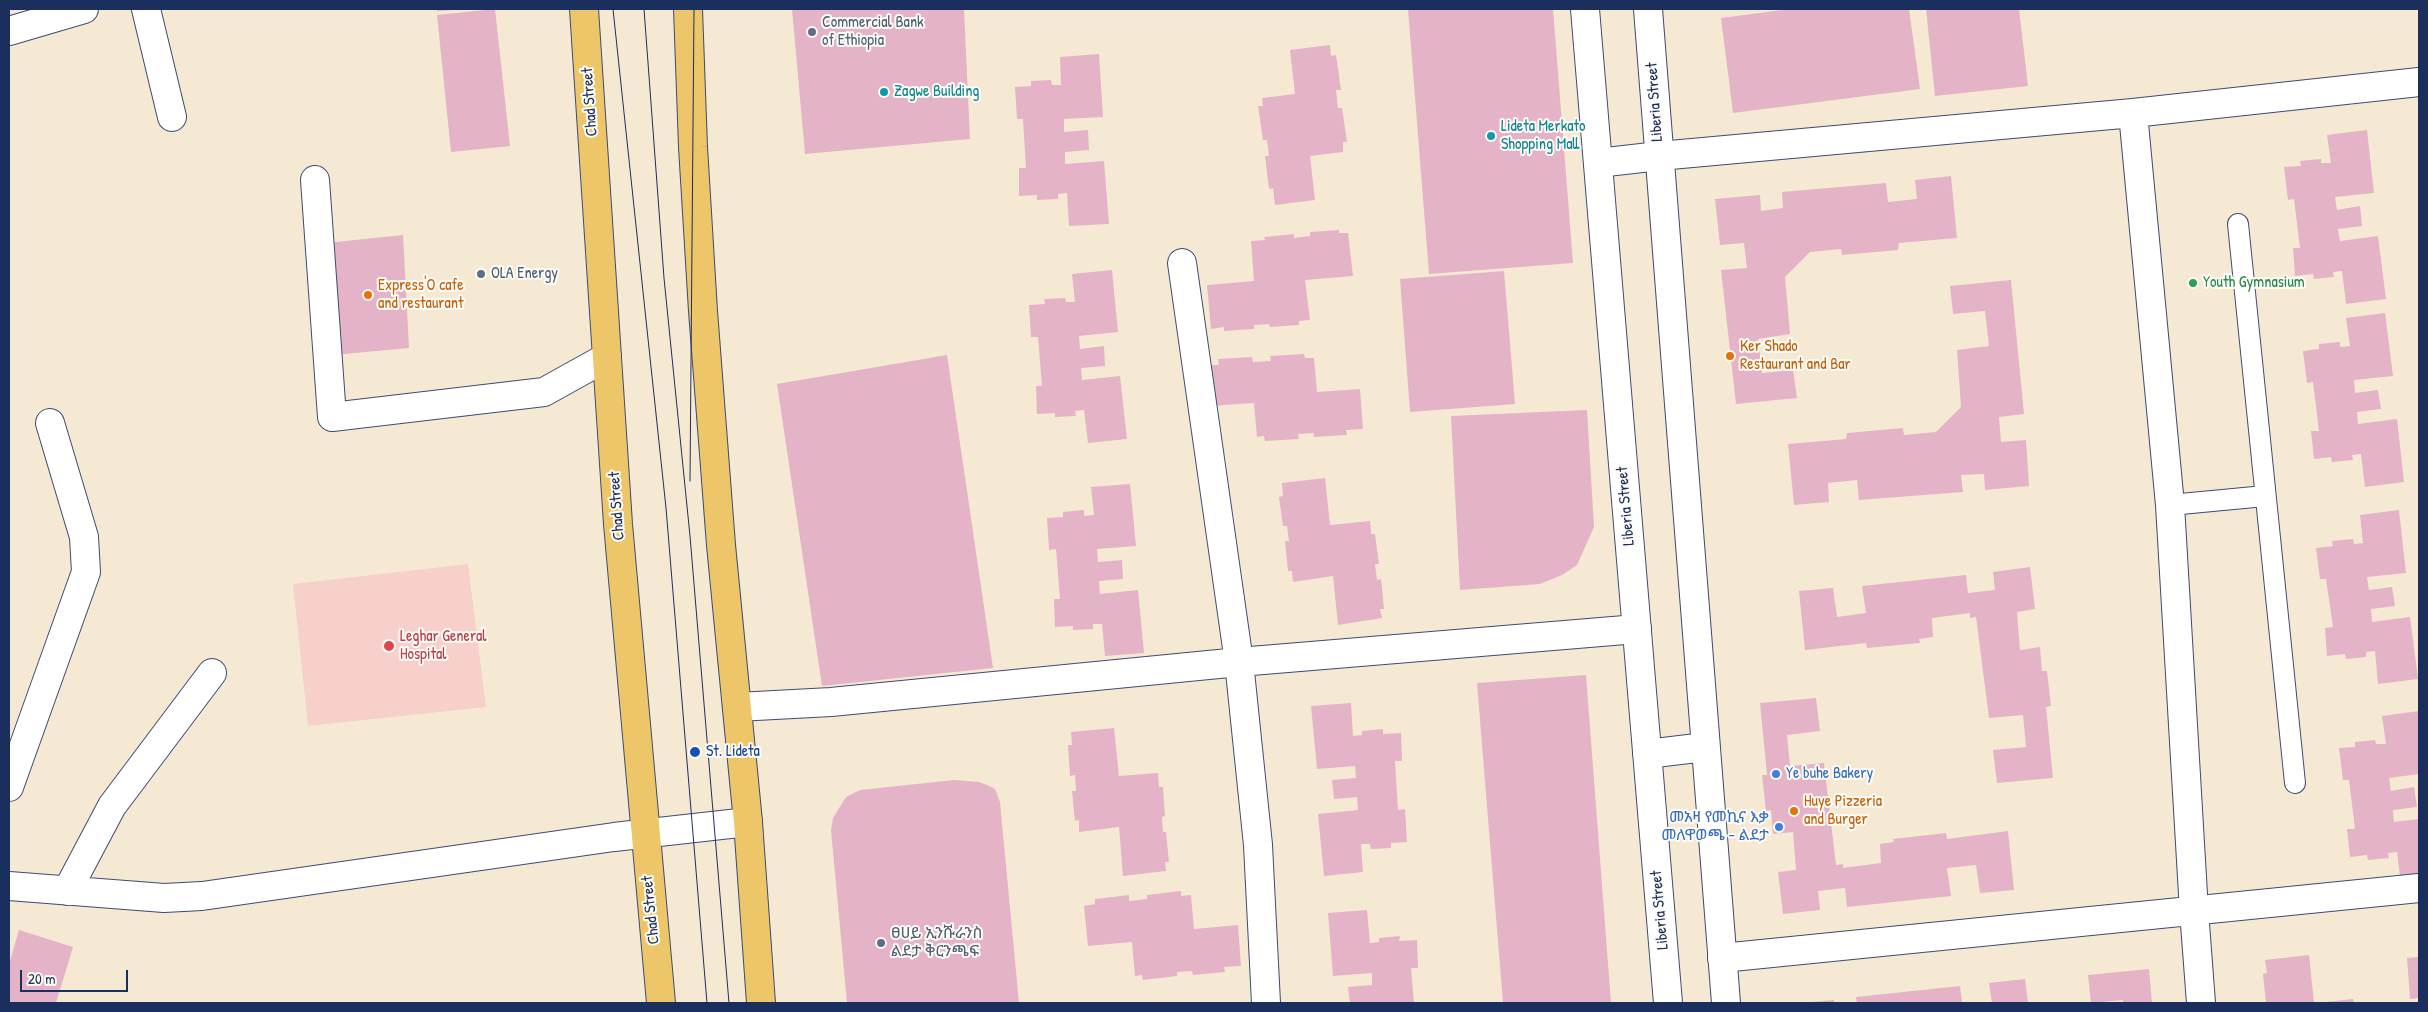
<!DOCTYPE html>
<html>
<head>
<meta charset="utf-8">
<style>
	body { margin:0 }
	#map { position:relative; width:2428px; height:1012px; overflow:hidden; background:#f6e9d4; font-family:"Patrick Hand",sans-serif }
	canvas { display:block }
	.frame { position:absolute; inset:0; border:10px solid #1b2f5e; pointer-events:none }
	.scale { position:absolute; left:20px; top:970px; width:108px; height:22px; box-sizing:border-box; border:2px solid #1b2f5e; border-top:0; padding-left:6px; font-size:15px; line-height:18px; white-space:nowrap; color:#1b2f5e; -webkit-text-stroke:4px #fdfcf7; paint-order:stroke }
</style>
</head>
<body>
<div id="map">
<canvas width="2428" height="1012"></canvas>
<div class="frame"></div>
<div class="scale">20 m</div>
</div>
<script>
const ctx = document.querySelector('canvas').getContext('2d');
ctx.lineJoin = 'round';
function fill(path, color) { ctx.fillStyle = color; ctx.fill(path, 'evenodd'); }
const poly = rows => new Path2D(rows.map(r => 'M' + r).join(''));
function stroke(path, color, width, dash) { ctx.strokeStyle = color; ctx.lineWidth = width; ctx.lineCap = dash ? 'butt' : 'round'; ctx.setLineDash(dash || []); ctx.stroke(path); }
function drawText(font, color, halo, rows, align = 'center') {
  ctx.font = font + ' "Patrick Hand","Noto Sans Ethiopic",sans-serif'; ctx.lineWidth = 4; ctx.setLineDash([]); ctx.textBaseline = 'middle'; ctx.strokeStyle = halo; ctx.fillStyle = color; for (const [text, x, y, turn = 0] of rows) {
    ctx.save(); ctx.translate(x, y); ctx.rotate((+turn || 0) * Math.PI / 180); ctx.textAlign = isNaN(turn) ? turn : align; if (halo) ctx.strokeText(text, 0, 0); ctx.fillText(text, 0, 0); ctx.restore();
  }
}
fill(poly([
	[468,564,486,707,308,726,293,584]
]), '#f7d0cc');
fill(poly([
	[437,9,454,9,454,10,437,11],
	[495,9,510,146,451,152,437,15],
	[792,9,964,9,970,139,805,154],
	[1408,9,1553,9,1573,263,1429,274],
	[1790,9,1909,9,1920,89,1733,113,1721,18],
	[1926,9,2019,9,2028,86,1935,96],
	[1330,45,1331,56,1336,55,1341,90,1336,90,1338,108,1342,108,1347,142,1343,142,1343,152,1310,156,1315,200,1275,205,1273,188,1269,189,1265,156,1269,156,1267,140,1263,140,1258,106,1263,106,1262,98,1295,94,1290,50],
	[1099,54,1103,117,1064,119,1064,132,1088,130,1089,150,1065,152,1065,164,1104,161,1109,224,1069,226,1067,193,1058,194,1058,199,1037,200,1037,195,1019,196,1019,168,1026,168,1023,119,1017,119,1015,87,1031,86,1031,81,1051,80,1052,85,1061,85,1060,57],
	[2367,130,2374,193,2335,197,2337,210,2360,206,2362,226,2338,229,2340,241,2378,236,2386,299,2346,304,2342,271,2333,272,2334,277,2314,279,2313,274,2295,276,2293,248,2300,248,2294,199,2288,200,2284,167,2301,166,2300,161,2321,159,2321,163,2331,163,2327,135],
	[1951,176,1957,238,1899,243,1898,250,1842,255,1841,249,1810,252,1785,277,1790,334,1758,339,1762,373,1793,370,1797,398,1736,404,1721,270,1747,268,1744,243,1720,245,1715,199,1760,195,1761,211,1783,208,1782,192,1886,183,1888,202,1917,199,1915,180],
	[1339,230,1339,233,1348,233,1353,276,1305,280,1310,320,1299,321,1299,325,1270,327,1269,324,1254,325,1254,329,1224,331,1224,327,1211,329,1207,285,1254,281,1251,241,1265,240,1264,237,1294,234,1294,238,1310,236,1310,232],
	[403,235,409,348,334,355,326,243],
	[1112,270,1118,332,1079,336,1080,349,1104,346,1105,366,1081,368,1082,380,1120,376,1127,439,1088,443,1084,410,1075,411,1076,416,1055,417,1055,413,1037,414,1036,386,1042,386,1038,337,1031,337,1029,305,1045,304,1044,299,1065,298,1066,302,1075,302,1072,274],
	[1504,271,1515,404,1410,412,1400,279],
	[2011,280,2024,414,1999,417,2001,442,2026,440,2029,486,1985,490,1984,474,1961,475,1963,492,1859,500,1857,480,1828,483,1829,502,1794,505,1788,444,1846,439,1847,433,1903,428,1904,435,1936,432,1961,407,1957,350,1989,346,1985,311,1953,314,1950,286],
	[2385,313,2393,376,2354,380,2355,393,2378,390,2381,409,2357,412,2358,424,2397,419,2404,482,2365,487,2361,454,2352,455,2353,460,2332,462,2331,457,2314,459,2311,431,2319,431,2313,382,2307,383,2303,351,2319,349,2319,344,2340,342,2340,347,2350,346,2346,318],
	[1304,354,1305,358,1314,358,1317,392,1360,389,1363,429,1346,430,1347,435,1314,437,1314,433,1298,434,1299,439,1265,441,1264,436,1257,437,1254,403,1210,406,1207,365,1219,365,1218,359,1252,357,1253,362,1271,361,1270,356],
	[947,355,993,668,822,686,777,384],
	[1587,410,1594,527,1577,565,1562,575,1540,584,1460,590,1451,416],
	[1325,478,1330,525,1370,521,1371,534,1375,534,1379,564,1375,564,1377,580,1381,579,1384,609,1380,609,1382,618,1338,625,1333,576,1293,582,1292,571,1288,571,1285,541,1289,541,1287,526,1283,526,1279,497,1283,496,1282,483],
	[1130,484,1136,546,1097,549,1098,562,1122,560,1123,579,1099,581,1100,594,1138,590,1144,653,1105,656,1102,624,1093,624,1093,629,1073,630,1073,626,1055,627,1054,599,1060,599,1056,549,1049,550,1047,518,1063,517,1063,512,1084,510,1084,516,1094,515,1091,487],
	[2399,510,2406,573,2367,577,2369,590,2392,587,2395,606,2371,609,2372,622,2410,617,2418,679,2378,684,2375,651,2366,652,2366,657,2346,659,2345,654,2327,656,2325,628,2333,627,2326,579,2320,579,2316,548,2333,546,2332,541,2353,539,2354,544,2363,543,2360,515],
	[2030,567,2035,609,2017,612,2020,650,2040,647,2042,671,2047,671,2051,706,2046,707,2053,778,1997,783,1993,750,2026,747,2023,715,1989,718,1976,617,1970,618,1970,613,1932,618,1933,637,1919,639,1920,643,1867,648,1866,643,1805,650,1799,591,1833,588,1837,617,1866,613,1862,586,1966,575,1968,593,1995,590,1993,572],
	[1586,675,1611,1003,1503,1003,1477,683],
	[1816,698,1820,731,1787,735,1790,766,1824,763,1836,865,1843,864,1843,868,1881,863,1880,844,1894,842,1893,839,1946,833,1947,839,2008,831,2014,890,1980,893,1976,865,1947,868,1951,896,1847,907,1845,888,1818,891,1820,910,1783,914,1778,872,1796,870,1793,832,1773,834,1771,810,1766,811,1762,775,1767,775,1760,703],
	[1351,703,1353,736,1362,735,1362,731,1383,729,1383,734,1401,733,1402,761,1395,761,1398,810,1405,809,1407,842,1391,843,1391,848,1371,849,1370,844,1361,844,1363,872,1324,876,1318,814,1358,810,1357,797,1334,799,1332,780,1356,778,1355,766,1317,769,1311,706],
	[2419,711,2419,774,2389,778,2391,791,2414,787,2417,807,2393,810,2394,822,2419,819,2419,882,2401,884,2397,852,2388,853,2389,858,2368,860,2367,855,2350,857,2347,829,2355,829,2349,780,2343,780,2339,748,2355,747,2355,742,2375,740,2376,744,2386,744,2382,716],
	[1114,728,1119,776,1158,773,1159,787,1163,787,1165,816,1162,817,1163,832,1166,832,1169,862,1165,862,1166,871,1123,876,1119,827,1079,832,1079,820,1075,821,1072,791,1076,791,1075,775,1070,776,1068,745,1072,745,1071,732],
	[954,780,979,782,987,785,995,789,1000,802,1019,1003,847,1003,831,830,833,818,846,797,860,790],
	[1181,891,1181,896,1191,895,1194,929,1238,925,1241,966,1224,967,1225,972,1193,975,1192,971,1177,972,1177,976,1143,980,1142,975,1135,976,1132,942,1088,946,1084,906,1095,904,1095,899,1129,895,1129,901,1147,899,1147,895],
	[1367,910,1370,943,1379,942,1379,938,1400,936,1399,941,1417,940,1418,968,1411,968,1414,1003,1350,1003,1348,987,1372,985,1372,973,1333,976,1328,913],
	[19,930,73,947,56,1003,9,1003,9,964],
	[2309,955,2314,1003,2266,1003,2263,974,2267,973,2265,960],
	[2419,957,2419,998,2410,999,2407,958],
	[2149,969,2152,1003,2123,1003,2123,1000,2091,1003,2088,975],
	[2025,979,2028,1003,1992,1003,1989,983],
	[1960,986,1962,1003,1857,1003,1856,997],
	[2353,999,2354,1003,2325,1003,2325,1002],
	[1834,1000,1834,1003,1811,1003,1811,1002]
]), '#e4b3c7');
const service = poly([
	[2238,224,2295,783],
	[2170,505,2265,496]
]);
const minor = poly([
	[146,9,172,117],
	[9,31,84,9],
	[1598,163,1659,156,2133,113],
	[315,180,332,417,544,392,607,357],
	[1182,263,1239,662,1258,845,1266,1003],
	[737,707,831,702,1239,662,1637,629],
	[9,787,86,572,84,537,50,423],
	[9,886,164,898,202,896,614,837,748,822],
	[67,891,112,806,212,673],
	[1722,958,2419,888],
	[2201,1003,2194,911,2170,505,2133,113,2419,82]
]);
const tertiary = poly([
	[1585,9,1668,1003],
	[1648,9,1726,1003],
	[1647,754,1705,747]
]);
const primary = poly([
	[584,9,618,524,661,1003],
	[688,9,693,147,703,311,721,545,748,822,761,1003]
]);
stroke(service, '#3c4b70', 22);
stroke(minor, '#3c4b70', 30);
stroke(tertiary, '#3c4b70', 30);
stroke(primary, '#3c4b70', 30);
stroke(service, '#fff', 20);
stroke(minor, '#fff', 28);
stroke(tertiary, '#fff', 28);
stroke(primary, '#ecc669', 28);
stroke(poly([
	[613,9,666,508,707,1003],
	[644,9,664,278,690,536,729,1003],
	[690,481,694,9]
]), '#1b2f5e', 1);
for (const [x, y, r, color] of [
	[812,32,5,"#5c6f8a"],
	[884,92,5,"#0f9aa8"],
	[1491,136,5,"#0f9aa8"],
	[481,274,5,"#5c6f8a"],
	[2193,283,5,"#2e9e5b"],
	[368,295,5,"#e8710a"],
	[1730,356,5,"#e8710a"],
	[389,646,6,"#e0444e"],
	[695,752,6,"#1a4fb4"],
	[1776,774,5,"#3f7fe0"],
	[1794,811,5,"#e8710a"],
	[1779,827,5,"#3f7fe0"],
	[881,943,5,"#5c6f8a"]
]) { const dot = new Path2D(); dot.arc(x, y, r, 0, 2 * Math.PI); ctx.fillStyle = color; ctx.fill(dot); stroke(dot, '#fdfcf7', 2); }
drawText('16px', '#4e5e75', '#fdfcf7', [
	["Commercial Bank",822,23],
	["of Ethiopia",822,41],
	["OLA Energy",491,274],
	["ፀሀይ ኢንሹራንስ",891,934],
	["ልደታ ቅርንጫፍ",891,952]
], 'left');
drawText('16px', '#0d838f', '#fdfcf7', [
	["Zagwe Building",894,92],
	["Lideta Merkato",1501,127],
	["Shopping Mall",1501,145]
], 'left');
drawText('16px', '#1b2f5e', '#fdfcf7', [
	["Chad Street",590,102,-94],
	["Liberia Street",1655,102,-94],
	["Chad Street",617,506,-94],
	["Liberia Street",1626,506,-95],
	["Chad Street",651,910,-96],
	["Liberia Street",1660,910,-95]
]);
drawText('16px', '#27864d', '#fdfcf7', [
	["Youth Gymnasium",2203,283]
], 'left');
drawText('16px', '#c56008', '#fdfcf7', [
	["Express'O cafe",378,286],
	["and restaurant",378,304],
	["Ker Shado",1740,347],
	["Restaurant and Bar",1740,365],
	["Huye Pizzeria",1804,802],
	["and Burger",1804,820]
], 'left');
drawText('16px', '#be3a42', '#fdfcf7', [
	["Leghar General",400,637],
	["Hospital",400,655]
], 'left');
drawText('16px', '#164399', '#fdfcf7', [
	["St. Lideta",706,752]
], 'left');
drawText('16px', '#366cbe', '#fdfcf7', [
	["Ye buhe Bakery",1786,774],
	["መአዛ የመኪና እቃ",1769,818,"right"],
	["መለዋወጫ - ልደታ",1769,836,"right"]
], 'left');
</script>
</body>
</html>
